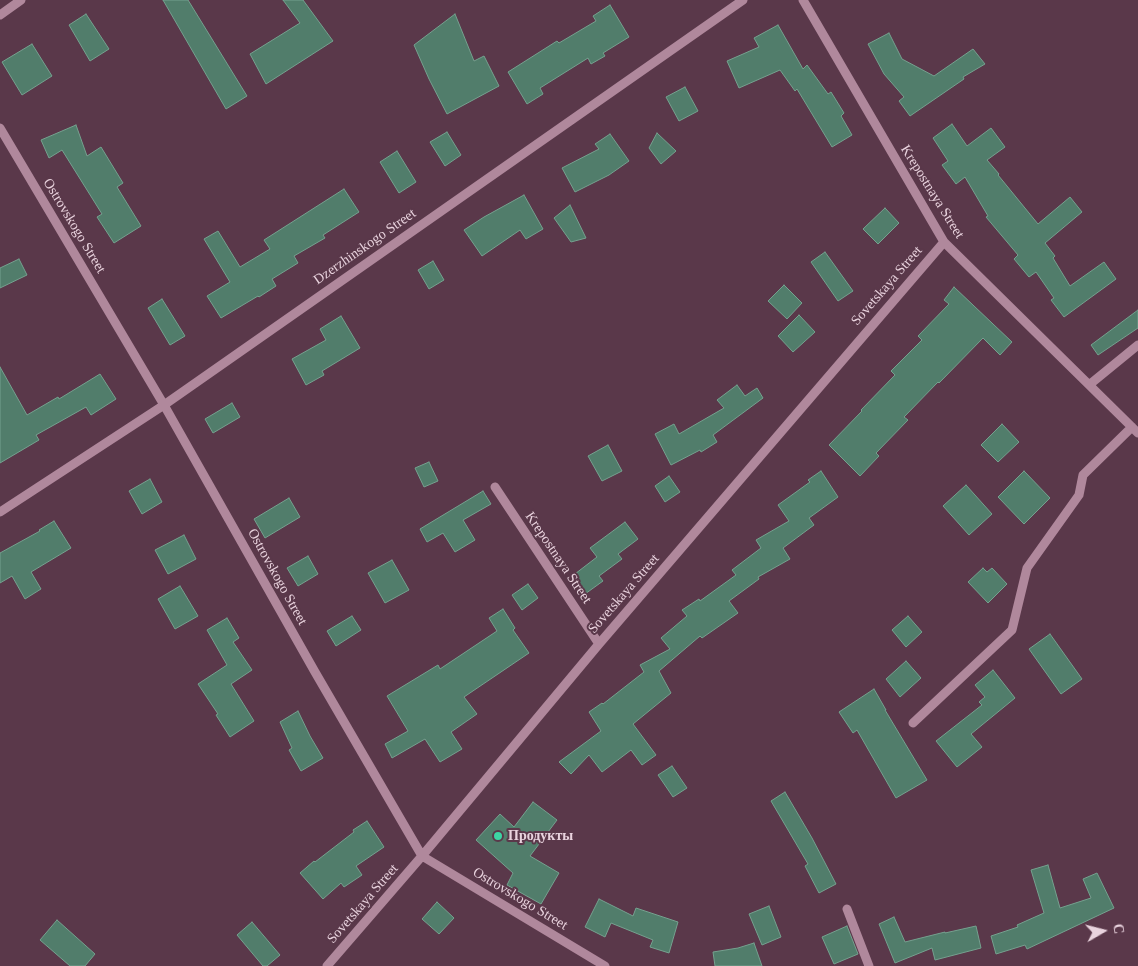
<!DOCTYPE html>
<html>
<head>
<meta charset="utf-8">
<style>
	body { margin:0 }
	#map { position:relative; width:1138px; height:966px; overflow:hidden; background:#5a384a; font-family:Georgia,serif }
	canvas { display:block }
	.north { position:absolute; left:1078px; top:906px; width:50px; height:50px; -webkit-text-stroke:4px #5a384a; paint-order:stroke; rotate:82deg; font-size:14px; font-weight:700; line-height:20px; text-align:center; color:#e9d3de }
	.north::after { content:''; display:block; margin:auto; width:18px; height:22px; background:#e9d3de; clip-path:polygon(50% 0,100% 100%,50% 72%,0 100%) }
</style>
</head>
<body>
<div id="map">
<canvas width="1138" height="966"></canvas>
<div class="north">С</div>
</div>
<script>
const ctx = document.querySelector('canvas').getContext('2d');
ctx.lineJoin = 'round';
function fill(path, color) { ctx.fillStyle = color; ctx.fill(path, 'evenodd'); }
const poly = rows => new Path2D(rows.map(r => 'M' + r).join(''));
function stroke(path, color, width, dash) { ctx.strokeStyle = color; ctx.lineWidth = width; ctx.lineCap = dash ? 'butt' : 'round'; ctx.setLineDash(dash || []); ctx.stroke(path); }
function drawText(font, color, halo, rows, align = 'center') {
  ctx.font = font + ' Georgia,serif'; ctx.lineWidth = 4; ctx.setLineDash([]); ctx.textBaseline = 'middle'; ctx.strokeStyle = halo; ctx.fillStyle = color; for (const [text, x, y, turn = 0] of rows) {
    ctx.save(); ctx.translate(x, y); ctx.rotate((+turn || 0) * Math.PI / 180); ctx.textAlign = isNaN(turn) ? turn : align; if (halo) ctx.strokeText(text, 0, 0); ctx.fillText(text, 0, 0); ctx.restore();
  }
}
const building = poly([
	[163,0,188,0,247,96,226,109,163,0],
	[283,0,303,0,333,41,266,84,250,54,300,23,283,0],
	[610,5,629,37,603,53,605,56,591,64,588,58,540,88,543,94,527,104,508,72,557,41,559,43,596,21,593,16,610,5],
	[86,14,109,49,90,61,69,25,86,14],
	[455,14,474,61,484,56,499,86,447,114,429,79,414,45,455,14],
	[778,25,803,69,807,65,828,94,831,92,844,113,841,116,852,135,832,147,797,89,795,91,780,70,739,88,727,61,759,47,754,38,778,25],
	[889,33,902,59,934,76,973,49,985,64,963,77,964,79,910,116,899,101,904,97,884,74,868,44,889,33],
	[32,44,52,76,22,95,2,62,32,44],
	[685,87,698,111,679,121,666,97,685,87],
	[952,124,967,146,991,128,1005,147,987,160,999,174,998,175,1038,224,1070,197,1082,212,1045,243,1055,256,1053,258,1070,286,1104,262,1116,279,1064,317,1051,300,1054,298,1036,272,1029,277,1014,259,1018,255,986,217,988,216,965,177,956,184,942,165,948,161,933,138,952,124],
	[76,125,87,156,101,147,123,183,117,187,141,226,114,243,97,217,102,214,62,150,49,158,41,140,76,125],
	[447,132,461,155,445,166,430,142,447,132],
	[657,133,676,151,661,164,649,148,657,133],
	[610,134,629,161,609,175,575,192,562,168,599,149,595,144,610,134],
	[397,151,416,182,399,193,380,162,397,151],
	[344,189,359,212,323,235,325,238,294,256,298,263,272,279,276,286,259,297,258,296,221,318,207,296,230,282,204,239,218,231,240,267,270,249,264,240,344,189],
	[524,195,543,229,526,239,520,230,482,256,464,230,484,217,524,195],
	[570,205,586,238,571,242,554,218,570,205],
	[885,208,899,223,878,244,863,229,885,208],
	[825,252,853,291,838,301,811,262,825,252],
	[19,259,27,275,0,288,0,268,19,259],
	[433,261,444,280,429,289,418,270,433,261],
	[784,285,802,303,787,319,768,301,784,285],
	[954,287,1012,342,1000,355,983,338,939,383,938,382,904,417,908,420,876,453,879,456,860,476,829,445,862,411,861,410,895,375,891,371,922,340,918,336,949,304,944,300,954,287],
	[162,299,185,336,170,345,148,308,162,299],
	[1138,310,1138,328,1098,355,1091,345,1138,310],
	[799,315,815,332,793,352,778,336,799,315],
	[341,316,360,348,322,371,324,375,306,385,292,359,326,340,320,329,341,316],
	[0,367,27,415,58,397,59,399,100,374,116,399,91,415,86,407,36,435,39,440,0,463,0,367],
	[737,385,745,396,757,388,763,398,713,435,717,442,701,452,700,450,671,465,655,434,674,424,679,434,724,408,717,400,737,385],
	[232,403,240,417,213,433,205,419,232,403],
	[1002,424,1019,442,998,462,981,445,1002,424],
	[608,445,622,471,602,481,588,456,608,445],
	[429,462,438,481,424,487,415,468,429,462],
	[821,471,838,497,809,518,814,525,783,548,790,559,758,577,759,579,729,601,738,613,702,638,700,636,659,671,671,693,633,724,656,755,642,765,631,750,602,772,589,755,571,774,559,762,601,731,589,712,602,703,603,704,644,672,640,665,670,649,661,638,687,616,682,610,699,599,700,601,736,575,732,570,761,548,756,540,789,521,778,505,810,482,808,480,821,471],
	[1024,471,1050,498,1024,524,998,497,1024,471],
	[669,476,680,492,665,502,655,486,669,476],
	[150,479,162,502,142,514,129,491,150,479],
	[966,485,992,514,969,535,943,506,966,485],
	[483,491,491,504,463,520,475,540,455,552,443,533,427,542,420,529,483,491],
	[289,498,300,517,265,538,254,519,289,498],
	[54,521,71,548,31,572,41,589,25,599,12,576,0,583,0,553,40,531,39,530,54,521],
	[625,522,638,539,618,554,622,559,599,576,603,581,585,594,571,577,597,557,590,548,625,522],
	[184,535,196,559,168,574,155,550,184,535],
	[308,556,318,574,298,586,287,568,308,556],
	[392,560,409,590,385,603,368,573,392,560],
	[983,568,987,572,992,568,1007,584,988,603,968,582,983,568],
	[528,584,538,598,522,610,512,595,528,584],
	[180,586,198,616,175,629,158,599,180,586],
	[503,609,515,628,513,630,529,653,464,697,477,714,451,732,462,749,440,762,425,739,392,758,385,744,408,731,387,696,438,665,440,669,497,631,489,618,503,609],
	[352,616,361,630,336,646,327,631,352,616],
	[908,616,922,632,906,647,892,630,908,616],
	[227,618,239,638,233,642,252,670,231,684,254,721,230,737,216,715,218,714,198,684,227,665,207,630,227,618],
	[1050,634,1082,679,1061,694,1029,649,1050,634],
	[906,661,921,678,900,697,886,679,906,661],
	[993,670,1015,698,971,734,982,747,957,767,936,741,982,705,979,702,985,697,975,685,993,670],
	[874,689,886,710,885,710,927,780,896,798,857,730,853,733,839,712,874,689],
	[298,711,310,736,323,758,301,771,289,750,292,748,280,722,298,711],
	[672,766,687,788,673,797,658,775,672,766],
	[785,792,812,838,836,884,819,893,805,866,808,864,771,801,785,792],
	[533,802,557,820,530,856,559,873,541,904,507,885,513,873,476,840,500,814,514,827,533,802],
	[367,821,384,847,356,866,362,875,344,887,341,883,323,899,300,873,314,861,315,862,354,832,353,830,367,821],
	[1048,865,1060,908,1091,898,1083,879,1097,873,1114,908,1027,949,1025,945,996,954,991,936,1018,927,1017,925,1044,913,1031,870,1048,865],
	[599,899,633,916,636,908,678,922,669,953,650,947,653,940,611,923,605,937,585,927,599,899],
	[437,902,454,918,439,934,422,919,437,902],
	[769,906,781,937,762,945,749,914,769,906],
	[894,917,905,942,945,932,945,933,976,926,981,948,935,960,932,948,895,963,879,924,894,917],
	[57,920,95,954,85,966,70,966,40,940,57,920],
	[252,922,280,955,267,966,263,966,237,935,252,922],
	[847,926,858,954,834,964,822,937,847,926],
	[754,943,762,966,715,966,713,952,738,948,754,943]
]);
fill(building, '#517d6b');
stroke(building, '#75a18f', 1);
stroke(poly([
	[803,0,944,242,1138,433],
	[0,15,21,0],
	[0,128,164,405,315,672,422,856,605,966],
	[1089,385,1138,345],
	[495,487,599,644],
	[0,512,164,405,743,0],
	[913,723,1012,630,1027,568,1079,495,1083,475,1132,427],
	[847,909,869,966],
	[327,966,422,856,599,644,944,242]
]), '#b0889c', 9);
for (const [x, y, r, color] of [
	[498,836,5,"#3dd4a3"]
]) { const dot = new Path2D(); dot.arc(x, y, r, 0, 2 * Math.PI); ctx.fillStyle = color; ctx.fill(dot); stroke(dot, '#5a384a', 2); }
drawText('14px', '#e9d3de', '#5a384a', [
	["Krepostnaya Street",932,192,58],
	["Ostrovskogo Street",74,226,59],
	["Dzerzhinskogo Street",365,247,-35],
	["Sovetskaya Street",887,286,-49],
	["Krepostnaya Street",558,558,56],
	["Ostrovskogo Street",277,577,61],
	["Sovetskaya Street",624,594,-49],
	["Ostrovskogo Street",520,899,31],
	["Sovetskaya Street",363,904,-49]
]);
drawText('bold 14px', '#e9d3de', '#5a384a', [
	["Продукты",508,836]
], 'left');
</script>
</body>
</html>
